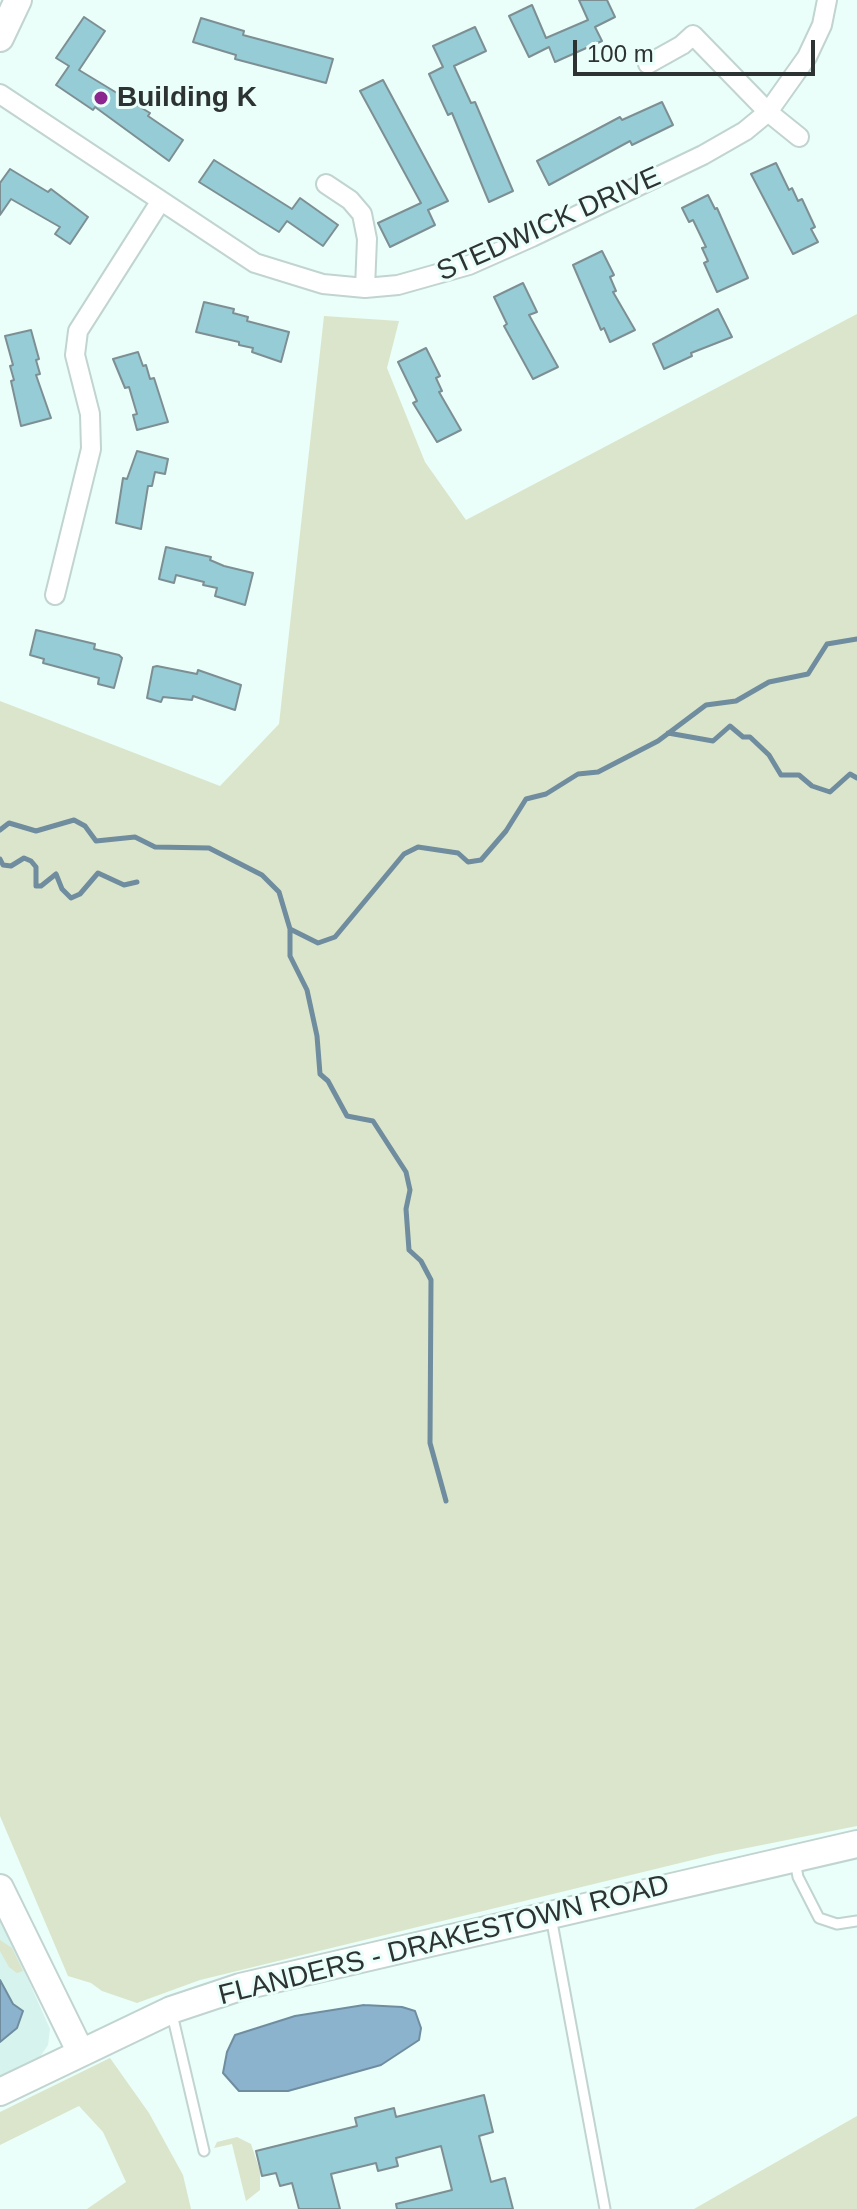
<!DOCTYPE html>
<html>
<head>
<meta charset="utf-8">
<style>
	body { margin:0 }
	#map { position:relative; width:857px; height:2209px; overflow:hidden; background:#eafefa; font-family:Arial,sans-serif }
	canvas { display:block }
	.scale { position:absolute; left:573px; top:40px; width:242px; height:36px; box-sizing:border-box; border:4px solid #2c3332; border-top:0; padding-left:10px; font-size:24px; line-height:28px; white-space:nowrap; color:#2c3332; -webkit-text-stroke:6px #eafefa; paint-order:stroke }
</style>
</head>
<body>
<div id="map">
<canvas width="857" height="2209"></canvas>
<div class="scale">100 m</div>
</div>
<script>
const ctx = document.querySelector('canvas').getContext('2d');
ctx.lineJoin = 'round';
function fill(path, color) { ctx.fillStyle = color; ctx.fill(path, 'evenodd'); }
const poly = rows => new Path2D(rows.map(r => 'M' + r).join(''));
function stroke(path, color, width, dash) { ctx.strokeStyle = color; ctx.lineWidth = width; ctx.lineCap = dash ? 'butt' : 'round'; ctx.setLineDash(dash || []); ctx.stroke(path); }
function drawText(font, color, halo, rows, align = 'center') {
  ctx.font = font + ' Arial,sans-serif'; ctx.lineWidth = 6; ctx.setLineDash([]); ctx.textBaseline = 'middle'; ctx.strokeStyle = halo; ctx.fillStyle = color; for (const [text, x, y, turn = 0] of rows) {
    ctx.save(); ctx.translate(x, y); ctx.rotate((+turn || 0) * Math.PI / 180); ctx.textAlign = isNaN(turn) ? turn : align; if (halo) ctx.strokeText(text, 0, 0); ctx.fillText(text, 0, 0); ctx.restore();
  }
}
fill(poly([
	[0,1916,50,2029,48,2045,40,2057,0,2077]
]), '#d6f3ed');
fill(poly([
	[857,314,857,1826,717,1854,200,1980,137,2003,102,1991,91,1983,68,1976,0,1816,0,701,220,786,279,724,324,316,399,321,387,368,425,462,466,520],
	[0,1940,12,1948,23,1971,17,1973,9,1967,0,1951],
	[110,2058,149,2113,183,2175,191,2209,87,2209,126,2182,103,2132,79,2106,0,2145,0,2112],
	[857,2116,857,2209,694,2209],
	[237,2137,251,2144,260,2171,260,2190,246,2201,232,2144,214,2148,217,2142]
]), '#dbe5cb');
const water = poly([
	[0,1980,13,2004,23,2011,17,2028,0,2042,0,1980],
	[364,2005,402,2007,415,2011,421,2028,419,2040,381,2065,288,2091,239,2091,223,2073,227,2052,235,2035,295,2016,364,2005]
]);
fill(water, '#8cb3ce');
stroke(water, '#6f8d9f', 2);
stroke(poly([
	[668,733,713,741,730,726,743,737,750,737,769,755,781,775,799,775,812,786,830,792,850,774,857,778],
	[0,830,9,823,36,831,74,820,85,826,96,841,135,837,155,847,209,848,262,875,279,892,290,929,318,943,335,937,404,854,418,847,458,853,468,862,481,860,506,831,526,799,546,794,578,774,598,772,658,741,706,705,736,701,769,682,808,674,827,644,857,639],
	[0,859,3,865,11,866,24,858,31,861,36,867,36,886,41,886,56,874,62,889,71,898,80,894,98,873,124,885,137,882],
	[290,930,290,956,307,990,317,1036,320,1074,328,1081,347,1116,373,1121,406,1172,410,1190,406,1209,409,1250,421,1261,431,1280,430,1443,446,1501]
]), '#6f8d9f', 5);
const building = poly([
	[579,0,607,0,615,17,595,27,602,41,555,62,549,47,529,57,509,16,532,5,546,38,588,20,579,0],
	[84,17,105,31,79,70,150,113,148,116,183,140,169,161,95,107,93,110,56,85,69,66,56,58,84,17],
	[201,18,244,31,243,35,333,59,326,83,235,59,236,55,193,42,201,18],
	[475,27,486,51,454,66,471,103,475,102,513,191,489,202,452,113,448,115,429,74,443,67,433,46,475,27],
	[383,80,448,201,428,210,435,225,390,247,378,223,421,203,360,91,383,80],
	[662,102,673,125,632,145,630,141,549,185,537,161,620,117,622,120,662,102],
	[214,160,292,209,300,198,338,225,323,246,287,221,279,232,199,182,214,160],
	[776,163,789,190,792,188,798,201,802,199,815,227,811,229,818,242,793,254,751,174,776,163],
	[10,169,48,192,51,189,88,217,70,244,55,234,60,227,11,199,0,215,0,183,10,169],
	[708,195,715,209,717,208,748,278,717,292,704,263,708,261,702,248,706,247,693,220,689,222,682,208,708,195],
	[602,251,614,275,610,277,616,291,613,292,635,330,610,342,604,328,601,330,573,265,602,251],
	[523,283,537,312,529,315,558,367,533,379,504,326,507,324,494,297,523,283],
	[204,302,234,309,233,313,248,317,247,321,289,332,281,362,252,352,253,348,239,345,239,342,196,332,204,302],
	[718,309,732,337,691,353,692,356,664,369,653,344,718,309],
	[31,330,39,359,36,360,40,374,36,375,51,418,21,426,11,381,14,380,10,366,13,365,5,336,31,330],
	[426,348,440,376,436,378,442,391,439,392,461,430,437,442,413,403,417,401,398,362,426,348],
	[138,352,143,366,146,365,150,379,154,378,168,422,137,430,133,415,137,414,129,387,125,388,113,359,138,352],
	[137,451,168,459,165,474,155,472,152,486,148,486,141,529,116,523,123,478,127,479,137,451],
	[166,547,211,557,210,560,224,566,253,573,245,605,215,596,217,588,203,585,204,582,176,575,174,583,159,579,166,547],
	[36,630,95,644,94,649,119,655,122,658,114,688,98,684,99,678,43,663,44,659,30,655,36,630],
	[157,666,197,674,198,670,241,685,235,710,193,696,192,700,163,697,161,702,147,698,153,667,157,666],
	[484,2095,493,2132,479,2136,491,2182,505,2178,513,2209,397,2209,396,2204,452,2190,441,2146,396,2158,398,2166,378,2171,376,2163,331,2174,340,2209,299,2209,292,2183,280,2186,276,2173,262,2176,256,2151,357,2126,355,2118,394,2108,396,2117,484,2095]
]);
fill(building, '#96ccd6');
stroke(building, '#7d8f93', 2);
const lane = poly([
	[795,1861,798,1877,819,1918,837,1924,857,1921],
	[551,1917,605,2209],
	[172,2014,204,2151]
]);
const street = poly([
	[648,64,682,45,693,35,768,112,799,137],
	[0,94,255,263,323,284,365,288,398,285,469,265,532,237,703,155,745,131,768,112,807,57,822,25,827,0],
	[326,184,350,200,362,214,367,239,365,288],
	[55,595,91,449,90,414,75,355,78,331,160,202]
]);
const secondary = poly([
	[0,38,18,0],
	[0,1888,80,2051],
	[0,2092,171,2010,240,1987,857,1844]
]);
stroke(lane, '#c1d4d0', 13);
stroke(street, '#c1d4d0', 22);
stroke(secondary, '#c1d4d0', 30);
stroke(lane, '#fff', 9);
stroke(street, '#fff', 18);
stroke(secondary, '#fff', 26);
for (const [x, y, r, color] of [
	[101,98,8,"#8a268e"]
]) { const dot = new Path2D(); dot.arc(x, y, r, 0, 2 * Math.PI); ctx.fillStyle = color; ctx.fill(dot); stroke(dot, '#eafefa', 3); }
drawText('bold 28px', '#2c3332', '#eafefa', [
	["Building K",117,98]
], 'left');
drawText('28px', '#2c3332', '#eafefa', [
	["STEDWICK DRIVE",549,225,-24],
	["FLANDERS - DRAKESTOWN ROAD",444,1941,-14]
]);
</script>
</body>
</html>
